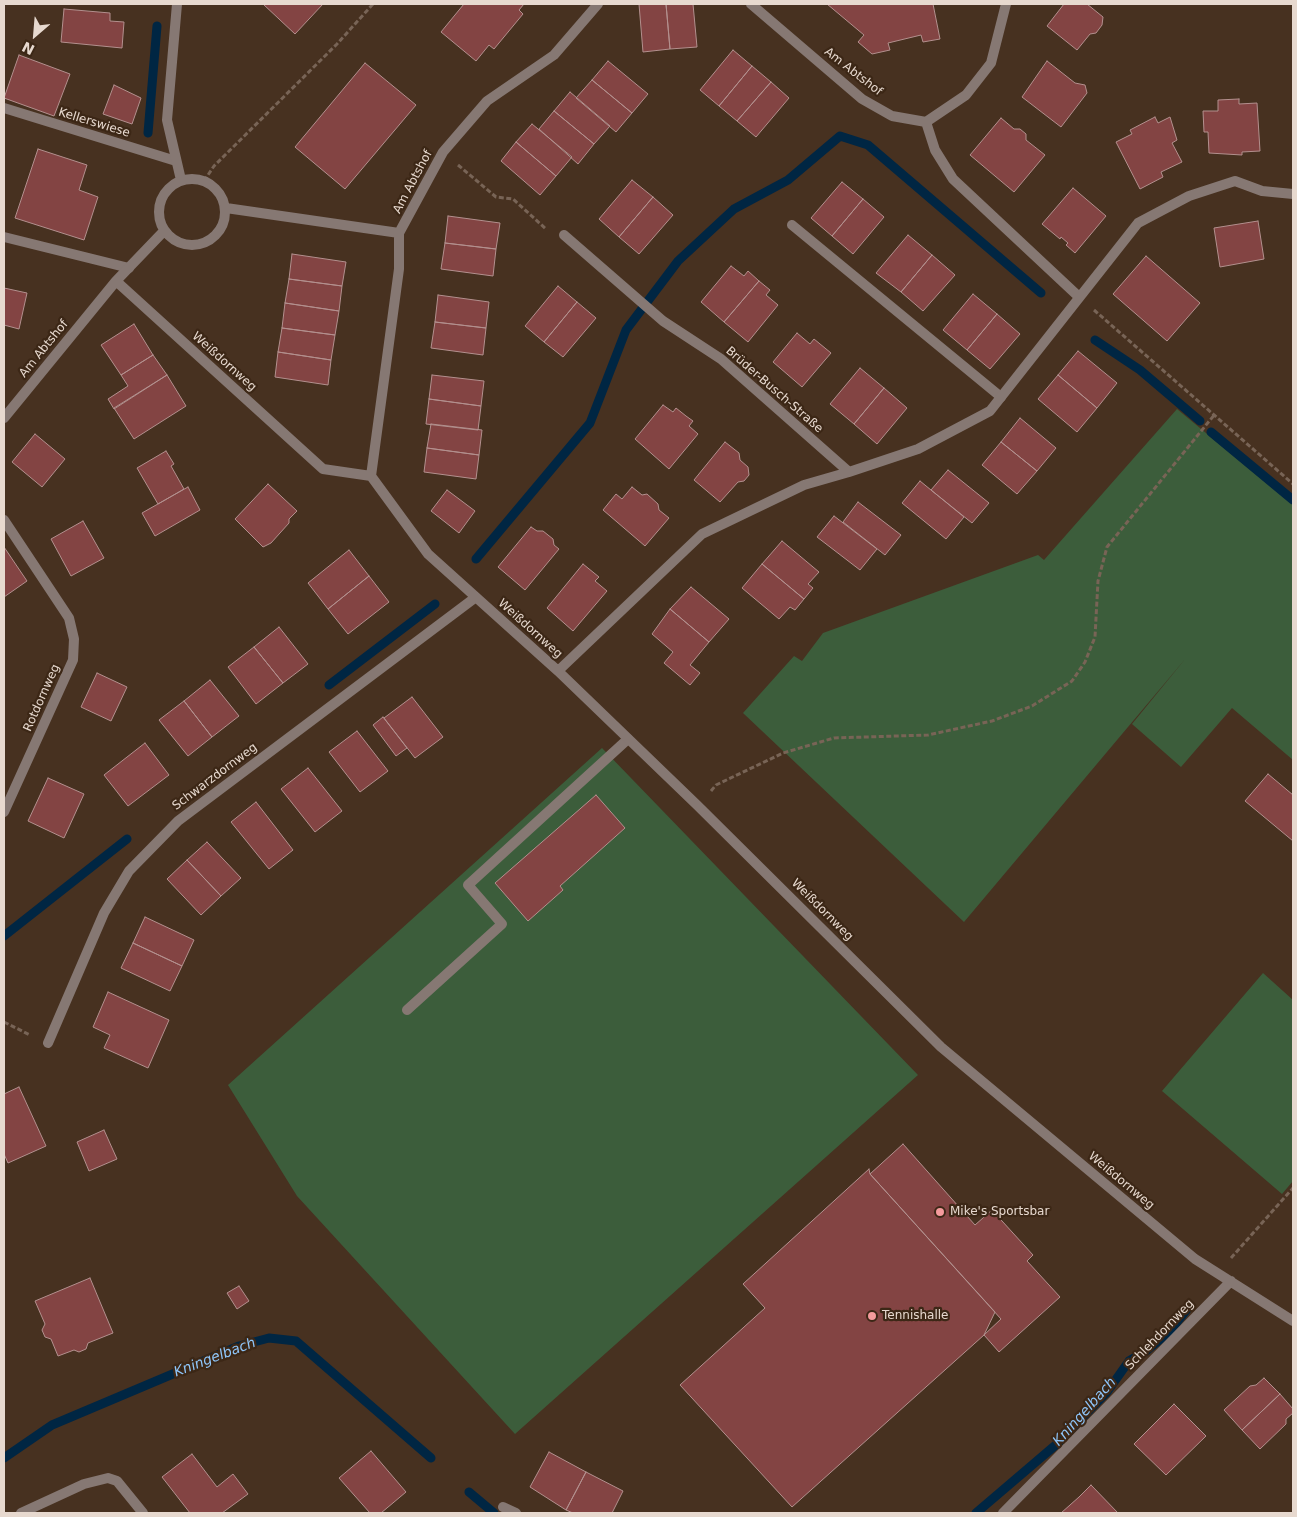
<!DOCTYPE html>
<html>
<head>
<meta charset="utf-8">
<style>
	body { margin:0 }
	#map { position:relative; width:1297px; height:1517px; overflow:hidden; background:#473120; font-family:"DejaVu Sans",sans-serif }
	canvas { display:block }
	.frame { position:absolute; inset:0; border:5px solid #e7d9cf; pointer-events:none }
	.north { position:absolute; left:10px; top:10px; width:50px; height:50px; -webkit-text-stroke:4px #3c2716; paint-order:stroke; rotate:207deg; font-size:14px; font-weight:700; line-height:20px; text-align:center; color:#e7d9cf }
	.north::after { content:''; display:block; margin:auto; width:18px; height:22px; background:#e7d9cf; clip-path:polygon(50% 0,100% 100%,50% 72%,0 100%) }
</style>
</head>
<body>
<div id="map">
<canvas width="1297" height="1517"></canvas>
<div class="frame"></div>
<div class="north">N</div>
</div>
<script>
const ctx = document.querySelector('canvas').getContext('2d');
ctx.lineJoin = 'round';
function fill(path, color) { ctx.fillStyle = color; ctx.fill(path, 'evenodd'); }
const poly = rows => new Path2D(rows.map(r => 'M' + r).join(''));
function stroke(path, color, width, dash) { ctx.strokeStyle = color; ctx.lineWidth = width; ctx.lineCap = dash ? 'butt' : 'round'; ctx.setLineDash(dash || []); ctx.stroke(path); }
function drawText(font, color, halo, rows, align = 'center') {
  ctx.font = font + ' "DejaVu Sans",sans-serif'; ctx.lineWidth = 4.5; ctx.setLineDash([]); ctx.textBaseline = 'middle'; ctx.strokeStyle = halo; ctx.fillStyle = color; for (const [text, x, y, turn = 0] of rows) {
    ctx.save(); ctx.translate(x, y); ctx.rotate((+turn || 0) * Math.PI / 180); ctx.textAlign = isNaN(turn) ? turn : align; if (halo) ctx.strokeText(text, 0, 0); ctx.fillText(text, 0, 0); ctx.restore();
  }
}
fill(poly([
	[1177,409,1293,505,1293,760,1232,708,1181,767,1132,724,1186,658,964,922,743,713,794,656,802,661,823,633,1038,555,1044,560],
	[602,748,918,1075,515,1434,297,1196,228,1085],
	[1263,973,1293,1000,1293,1181,1282,1194,1162,1091]
]), '#3c5d3b');
stroke(poly([
	[148,133,157,26],
	[1095,340,1140,370,1200,421],
	[1211,432,1293,500],
	[476,559,590,423,626,330,678,261,734,209,788,180,840,136,868,145,1041,293],
	[329,685,435,604],
	[4,936,127,839],
	[4,1458,52,1425,239,1346,269,1338,296,1341,431,1458],
	[469,1492,494,1513],
	[976,1513,1058,1443,1107,1392,1129,1361,1146,1351,1169,1332,1189,1307]
]), '#002643', 9);
const building = poly([
	[263,4,323,4,295,34,263,4],
	[464,4,524,4,519,10,523,14,494,49,489,45,476,61,441,32,464,4],
	[639,4,666,4,670,49,643,52,639,4],
	[666,4,693,4,697,47,670,49,666,4],
	[827,4,933,4,940,39,923,42,921,35,888,43,890,50,872,54,858,42,864,35,827,4],
	[1064,4,1087,4,1103,17,1102,25,1096,33,1090,34,1077,50,1047,26,1064,4],
	[64,9,110,13,110,21,124,22,122,48,61,42,64,9],
	[733,50,752,66,719,106,700,90,733,50],
	[19,55,70,74,54,116,4,98,19,55],
	[608,61,648,94,632,113,592,80,608,61],
	[1047,61,1075,83,1085,85,1087,93,1061,127,1022,97,1047,61],
	[365,63,416,105,345,189,295,147,365,63],
	[752,66,771,82,737,121,719,106,752,66],
	[592,80,632,113,616,132,576,98,592,80],
	[771,82,789,98,756,137,737,121,771,82],
	[114,85,141,98,132,124,103,114,114,85],
	[570,92,610,126,594,144,554,111,570,92],
	[1239,99,1239,104,1257,103,1260,151,1242,152,1242,155,1209,153,1208,132,1204,132,1203,111,1218,111,1218,100,1239,99],
	[554,111,594,144,578,164,539,129,554,111],
	[1155,117,1158,123,1170,117,1177,140,1172,143,1182,162,1161,172,1163,177,1140,189,1116,142,1132,134,1130,130,1155,117],
	[1001,118,1014,129,1020,129,1026,134,1026,140,1045,155,1014,192,970,155,1001,118],
	[532,124,572,157,556,176,516,142,532,124],
	[516,142,556,176,540,195,501,161,516,142],
	[38,149,87,165,79,190,98,197,84,240,15,218,38,149],
	[632,180,653,197,619,237,599,219,632,180],
	[842,182,863,199,832,236,811,218,842,182],
	[1073,188,1106,216,1075,253,1066,245,1068,243,1061,237,1060,239,1042,224,1073,188],
	[653,197,673,215,639,254,619,237,653,197],
	[863,199,884,217,853,254,832,236,863,199],
	[448,216,500,223,496,249,445,243,448,216],
	[1258,221,1264,259,1220,267,1214,228,1258,221],
	[908,235,932,255,901,292,876,273,908,235],
	[445,243,496,249,493,276,441,269,445,243],
	[292,254,346,262,342,286,289,279,292,254],
	[932,255,955,275,923,311,901,292,932,255],
	[1146,256,1200,303,1167,341,1113,294,1146,256],
	[731,266,744,276,748,271,759,281,724,322,701,302,731,266],
	[289,279,342,286,339,311,285,303,289,279],
	[759,281,770,290,766,295,778,305,748,342,724,322,759,281],
	[558,286,577,302,544,342,525,326,558,286],
	[4,288,27,293,19,329,4,325,4,288],
	[973,294,997,314,967,350,943,330,973,294],
	[438,295,489,302,486,328,435,322,438,295],
	[577,302,596,318,563,357,544,342,577,302],
	[285,303,339,311,335,335,282,328,285,303],
	[997,314,1020,334,990,369,967,350,997,314],
	[435,322,486,328,483,355,431,348,435,322],
	[134,324,153,355,121,375,101,345,134,324],
	[282,328,335,335,331,360,278,352,282,328],
	[797,333,810,344,814,339,831,353,802,387,773,362,797,333],
	[1078,351,1117,383,1097,408,1058,375,1078,351],
	[278,352,331,360,328,385,275,377,278,352],
	[153,355,167,375,114,409,108,399,128,386,121,375,153,355],
	[860,368,884,388,854,424,830,404,860,368],
	[167,375,186,406,134,439,114,408,167,375],
	[432,375,484,381,481,406,429,399,432,375],
	[1058,375,1097,408,1077,432,1038,399,1058,375],
	[884,388,907,408,877,444,854,424,884,388],
	[429,399,481,406,478,430,426,424,429,399],
	[663,405,673,412,676,408,686,416,693,421,689,426,698,434,669,469,635,439,663,405],
	[1020,418,1056,448,1037,471,1001,442,1020,418],
	[431,424,482,430,479,455,427,448,431,424],
	[35,434,65,459,42,487,12,462,35,434],
	[725,442,739,453,740,460,748,467,749,475,744,481,738,482,720,502,694,480,725,442],
	[1001,442,1037,471,1017,494,982,465,1001,442],
	[427,448,479,455,476,479,424,472,427,448],
	[166,451,174,464,171,466,184,489,158,504,137,468,166,451],
	[948,470,989,503,972,523,931,490,948,470],
	[920,481,964,517,946,539,902,503,920,481],
	[268,484,297,511,289,519,289,523,271,543,263,547,235,519,268,484],
	[188,487,200,510,155,536,142,513,188,487],
	[632,487,642,495,647,494,658,504,659,510,669,518,645,546,603,510,616,494,622,499,632,487],
	[447,490,475,511,459,533,431,511,447,490],
	[858,502,901,535,885,555,843,522,858,502],
	[834,516,877,549,860,570,817,537,834,516],
	[83,521,104,558,71,576,51,539,83,521],
	[531,527,537,531,543,531,553,539,554,545,559,549,525,590,498,567,531,527],
	[782,541,819,572,808,584,813,588,804,599,762,564,782,541],
	[4,547,27,581,4,597,4,547],
	[349,550,369,576,328,609,308,583,349,550],
	[583,564,599,577,595,581,607,591,573,631,547,608,583,564],
	[762,564,804,599,795,610,790,607,779,619,742,588,762,564],
	[369,576,389,602,348,634,328,609,369,576],
	[691,587,729,619,709,642,670,609,691,587],
	[670,609,709,642,690,665,700,673,690,685,664,663,673,652,652,634,670,609],
	[279,627,308,664,283,683,254,647,279,627],
	[254,647,283,683,256,704,228,667,254,647],
	[97,673,127,687,111,721,81,707,97,673],
	[210,680,239,716,212,737,184,701,210,680],
	[412,697,443,737,415,758,384,718,412,697],
	[184,701,212,737,188,756,159,720,184,701],
	[383,717,407,748,396,756,373,725,383,717],
	[357,731,388,771,360,792,329,752,357,731],
	[145,743,169,775,128,806,104,775,145,743],
	[308,768,342,811,315,832,281,789,308,768],
	[1268,774,1293,795,1293,841,1245,801,1268,774],
	[48,778,84,794,64,838,28,821,48,778],
	[596,795,625,828,560,886,563,890,528,921,495,883,596,795],
	[256,802,293,850,269,869,231,822,256,802],
	[207,842,241,878,221,896,187,860,207,842],
	[187,860,221,896,201,915,167,879,187,860],
	[145,917,194,940,182,966,133,943,145,917],
	[133,943,182,966,170,991,121,968,133,943],
	[108,992,169,1020,148,1068,104,1048,110,1035,93,1027,108,992],
	[19,1087,46,1146,8,1163,4,1154,4,1094,19,1087],
	[104,1130,117,1159,89,1171,77,1142,104,1130],
	[903,1144,975,1225,992,1210,1033,1255,1027,1261,1060,1297,999,1352,984,1335,1001,1319,870,1174,903,1144],
	[869,1169,870,1174,995,1312,984,1335,792,1507,680,1385,765,1308,743,1284,869,1169],
	[90,1278,113,1333,88,1343,86,1349,79,1352,74,1350,58,1356,51,1339,45,1337,42,1330,45,1324,35,1301,90,1278],
	[239,1286,249,1301,237,1309,227,1293,239,1286],
	[1264,1378,1280,1394,1242,1430,1224,1410,1250,1386,1256,1385,1264,1378],
	[1280,1394,1293,1409,1293,1413,1286,1419,1286,1424,1260,1449,1242,1430,1280,1394],
	[1174,1404,1206,1436,1166,1475,1134,1444,1174,1404],
	[371,1451,406,1492,381,1513,370,1513,339,1478,371,1451],
	[549,1452,586,1472,566,1510,530,1487,549,1452],
	[192,1454,217,1487,233,1474,248,1494,222,1513,190,1513,162,1477,192,1454],
	[586,1472,623,1491,612,1513,573,1513,566,1510,586,1472],
	[1091,1485,1118,1513,1061,1513,1079,1497,1091,1485]
]);
fill(building, '#834443');
stroke(building, '#b3908e', 1);
stroke(poly([
	[458,165,496,197,513,199,546,229],
	[204,181,214,166,337,44,373,4],
	[1094,310,1293,484],
	[711,791,716,785,783,753,834,738,928,735,992,721,1032,706,1072,681,1085,662,1095,637,1098,581,1107,547,1215,414],
	[4,1022,30,1035],
	[1231,1258,1293,1188]
]), '#786456', 3, [5, 2.5]);
stroke(poly([
	[4,108,176,161],
	[792,225,1001,397],
	[4,237,129,268],
	[407,1010,502,924,468,885,628,739],
	[21,1513,84,1484,108,1478,117,1481,143,1513]
]), '#867873', 10);
stroke(poly([
	[177,4,167,120,181,180],
	[751,4,862,99,892,116,926,122,966,95,991,63,1006,4],
	[926,122,935,150,953,179,1078,296],
	'159 212a33 33 0 1 1 66 0a33 33 0 1 1-66 0Z',
	[226,208,399,233,443,152,487,101,554,55,598,4],
	[399,233,399,269,371,476,428,554,558,671,697,805,941,1047,1195,1259,1293,1321],
	[564,235,663,321,721,359,849,472,918,449,990,411,1138,223,1189,196,1235,181,1262,191,1293,194],
	[116,281,323,469,371,476],
	[4,418,116,281,164,231],
	[4,520,69,618,74,639,73,660,4,812],
	[558,671,702,534,804,485,849,472],
	[48,1043,104,913,129,871,178,821,476,597],
	[503,1507,516,1513],
	[1003,1513,1231,1281]
]), '#867873', 10);
for (const [x, y, r, color] of [
	[940,1212,5,"#f59b9d"],
	[872,1316,5,"#f59b9d"]
]) { const dot = new Path2D(); dot.arc(x, y, r, 0, 2 * Math.PI); ctx.fillStyle = color; ctx.fill(dot); stroke(dot, '#3c2716', 2); }
drawText('12px', '#e7d9cf', '#3c2716', [
	["Am Abtshof",853,72,38],
	["Kellerswiese",94,123,17],
	["Am Abtshof",413,182,-62],
	["Am Abtshof",44,349,-51],
	["Weißdornweg",224,362,42],
	["Brüder-Busch-Straße",774,390,41],
	["Weißdornweg",530,629,42],
	["Rotdornweg",42,698,-66],
	["Schwarzdornweg",215,777,-37],
	["Weißdornweg",822,910,45],
	["Weißdornweg",1121,1181,40],
	["Schlehdornweg",1160,1335,-46]
]);
drawText('12px', '#e7d9cf', '#3c2716', [
	["Mike's Sportsbar",950,1212],
	["Tennishalle",882,1316]
], 'left');
drawText('italic 14px', '#8fc6fa', '#3c2716', [
	["Kningelbach",215,1358,-21],
	["Kningelbach",1085,1412,-48]
]);
</script>
</body>
</html>
